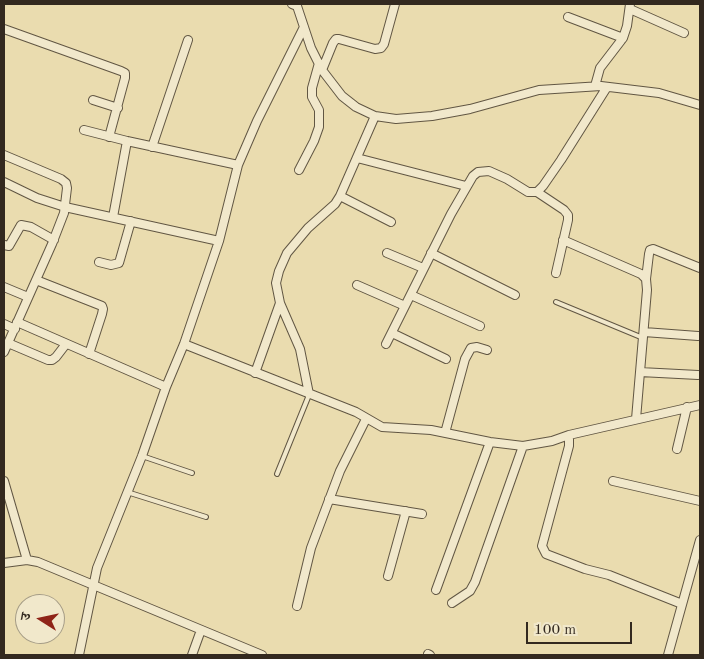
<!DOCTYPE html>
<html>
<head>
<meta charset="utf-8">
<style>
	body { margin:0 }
	#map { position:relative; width:704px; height:659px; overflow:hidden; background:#eadcaf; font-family:"Old Standard TT","Noto Serif Devanagari",serif }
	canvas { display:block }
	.frame { position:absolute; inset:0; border:5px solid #33291f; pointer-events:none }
	.north { position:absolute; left:15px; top:594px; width:50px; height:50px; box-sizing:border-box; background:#f1e8cb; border:1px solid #a59c86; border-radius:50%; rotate:280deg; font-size:14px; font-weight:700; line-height:20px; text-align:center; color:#33291f }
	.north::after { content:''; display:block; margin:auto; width:18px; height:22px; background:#8f2418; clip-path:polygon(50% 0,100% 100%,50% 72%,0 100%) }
	.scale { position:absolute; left:526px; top:622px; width:106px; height:22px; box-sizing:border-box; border:2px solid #33291f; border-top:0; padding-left:6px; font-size:15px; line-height:18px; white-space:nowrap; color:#33291f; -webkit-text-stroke:4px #f1e8cb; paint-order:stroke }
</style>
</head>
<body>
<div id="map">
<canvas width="704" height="659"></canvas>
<div class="frame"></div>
<div class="north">उ</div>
<div class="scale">100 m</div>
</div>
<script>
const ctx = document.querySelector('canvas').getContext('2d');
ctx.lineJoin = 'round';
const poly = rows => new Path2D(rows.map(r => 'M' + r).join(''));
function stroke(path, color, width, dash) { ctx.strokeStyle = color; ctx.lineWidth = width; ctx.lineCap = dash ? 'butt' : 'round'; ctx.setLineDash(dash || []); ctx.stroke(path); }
const service = poly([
	[556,302,643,338],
	[142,456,192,473],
	[277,474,309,395],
	[127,492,206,517]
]);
const minor = poly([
	[292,4,297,6,311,48,322,70,342,96,356,107,375,116,396,119,432,116,470,109,539,90,601,86,659,93,700,105],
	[630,9,684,33],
	[568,17,623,38],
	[4,29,121,71,125,73,125,78,109,137],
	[322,70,333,43,336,39,339,39,375,49,381,48,384,44,395,4],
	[595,86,600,68,623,38,627,26,630,4],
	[93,100,118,108],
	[84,130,127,141,238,165],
	[152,147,188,40],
	[4,155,61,179,66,183,67,188,64,213,52,244,4,352],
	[357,158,466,186],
	[299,170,314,141,319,127,319,110,312,97,312,88,319,63],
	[4,182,37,198,65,207,219,241],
	[537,192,564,210,568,215,568,220,556,273],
	[340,196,391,222],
	[113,217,127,141],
	[563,240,641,274,646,279,647,290,636,419],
	[4,245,9,246,21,225,31,227,54,240],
	[387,253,423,268],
	[431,253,515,295],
	[99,262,111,265,119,263,131,221],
	[646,279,649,254,650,250,653,249,700,268],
	[36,280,102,306,103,309,102,314,89,354],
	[357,285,405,306],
	[4,287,28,297],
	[411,295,480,326],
	[17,322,166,387],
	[4,324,15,329],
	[644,332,698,336],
	[392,333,446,359],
	[8,343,48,360,52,360,56,357,66,344],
	[184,344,356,412,382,427,431,430,490,442,523,446,552,441,569,435,700,405],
	[386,344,451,214,473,176,478,172,489,171,507,179,528,192,537,192,543,186,561,160,607,87],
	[640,372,698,375],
	[255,373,280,303],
	[309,394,300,349,280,303,276,283,279,271,287,253,308,228,335,204,340,196,375,116],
	[445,433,465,359,471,348,477,347,487,350],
	[569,435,569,446,542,546,546,554,585,569,609,575,682,604],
	[677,449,687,407],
	[4,481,27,560],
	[613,481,700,501],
	[329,499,422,514],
	[4,563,27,560,38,562,262,655],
	[388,576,406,511],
	[436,590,490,442],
	[452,603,470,591,475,582,523,446],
	[297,606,311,548,340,471,366,419],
	[428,654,430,655],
	[79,655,97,568,142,456,166,387,184,344,219,241,238,165,257,121,304,27],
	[192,655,201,630],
	[668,655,700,540]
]);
stroke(service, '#615643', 6);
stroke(minor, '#615643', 10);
stroke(service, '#f1e8cb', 4);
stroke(minor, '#f1e8cb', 8);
</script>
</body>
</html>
